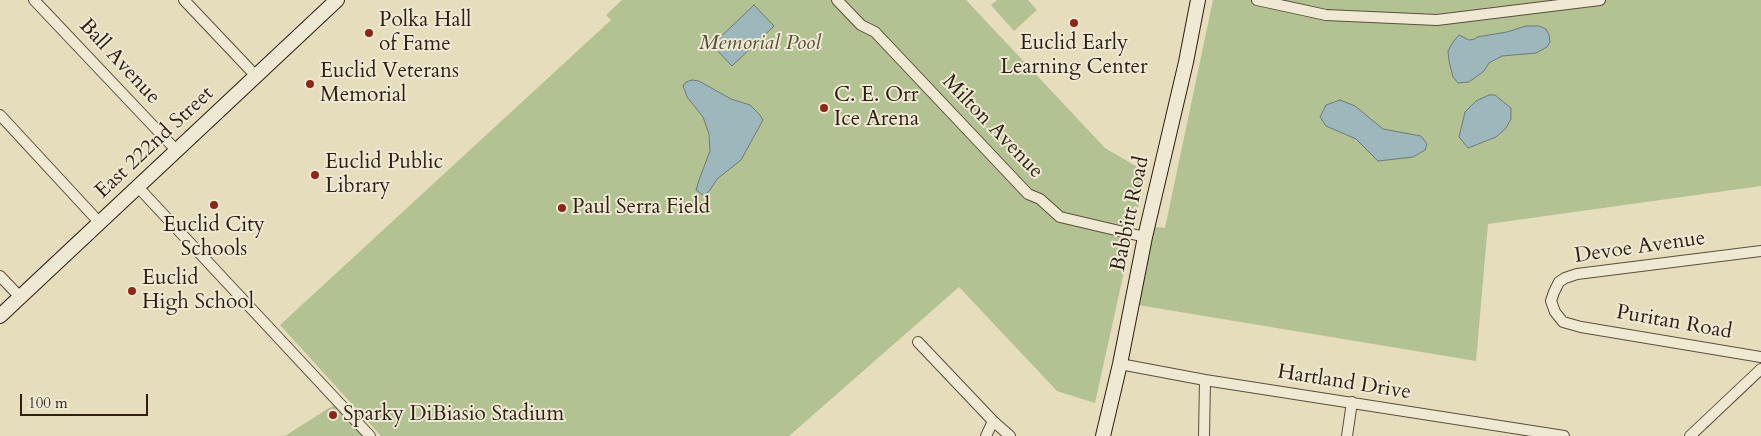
<!DOCTYPE html>
<html>
<head>
<meta charset="utf-8">
<style>
	body { margin:0 }
	#map { position:relative; width:1761px; height:436px; overflow:hidden; background:#e6ddbc; font-family:Cardo,serif }
	canvas { display:block }
	.scale { position:absolute; left:20px; top:394px; width:128px; height:22px; box-sizing:border-box; border:2px solid #2e1f12; border-top:0; padding-left:6px; font-size:15px; line-height:18px; white-space:nowrap; color:#2e1f12; -webkit-text-stroke:4px #efe9d3; paint-order:stroke }
</style>
</head>
<body>
<div id="map">
<canvas width="1761" height="436"></canvas>
<div class="scale">100 m</div>
</div>
<script>
const ctx = document.querySelector('canvas').getContext('2d');
ctx.lineJoin = 'round';
function fill(path, color) { ctx.fillStyle = color; ctx.fill(path, 'evenodd'); }
const poly = rows => new Path2D(rows.map(r => 'M' + r).join(''));
function stroke(path, color, width, dash) { ctx.strokeStyle = color; ctx.lineWidth = width; ctx.lineCap = dash ? 'butt' : 'round'; ctx.setLineDash(dash || []); ctx.stroke(path); }
function drawText(font, color, halo, rows, align = 'center') {
  ctx.font = font + ' Cardo,serif'; ctx.lineWidth = 4; ctx.setLineDash([]); ctx.textBaseline = 'middle'; ctx.strokeStyle = halo; ctx.fillStyle = color; for (const [text, x, y, turn = 0] of rows) {
    ctx.save(); ctx.translate(x, y); ctx.rotate((+turn || 0) * Math.PI / 180); ctx.textAlign = isNaN(turn) ? turn : align; if (halo) ctx.strokeText(text, 0, 0); ctx.fillText(text, 0, 0); ctx.restore();
  }
}
fill(poly([
	[622,0,966,0,1105,148,1146,172,1095,403,1057,391,959,287,789,436,381,436,280,325,611,20,606,15],
	[997,0,1028,0,1037,10,1014,31,991,5],
	[1213,0,1761,0,1761,186,1488,224,1476,361,1132,304,1148,226,1165,228],
	[338,404,368,436,285,436,329,408]
]), '#b2c293');
const water = poly([
	[754,5,774,26,732,66,712,45,754,5],
	[1526,26,1539,26,1546,29,1549,35,1550,42,1547,47,1536,53,1502,56,1489,63,1484,71,1469,82,1458,83,1453,77,1449,61,1448,51,1453,42,1459,35,1469,40,1475,39,1477,37,1507,32,1526,26],
	[692,80,699,81,731,99,750,105,760,115,763,120,741,160,717,179,710,190,704,196,696,190,699,180,710,151,709,134,703,117,687,97,685,91,683,86,686,82,692,80],
	[1489,95,1495,95,1511,108,1511,119,1506,128,1496,137,1468,148,1459,137,1465,112,1476,101,1489,95],
	[1340,100,1355,106,1383,129,1421,136,1427,144,1425,150,1413,157,1378,161,1356,139,1326,126,1320,117,1326,105,1340,100]
]);
fill(water, '#9cb8bc');
stroke(water, '#707b78', 1);
const street = poly([
	[34,0,176,150],
	[184,0,256,76],
	[837,0,861,25,875,32,1028,194,1040,199,1060,217,1145,237],
	[1257,0,1326,15,1437,20,1600,0],
	[0,115,99,222],
	[137,186,370,436],
	[1761,251,1577,274,1565,278,1559,282,1554,292,1551,301,1555,312,1563,322,1581,327,1761,357],
	[0,276,20,297],
	[918,342,993,421,1010,436],
	[1120,364,1205,380,1564,436],
	[986,436,993,421],
	[1204,436,1205,380],
	[1347,436,1352,402],
	[1690,436,1761,369]
]);
const secondary = poly([
	[0,316,337,0],
	[1103,436,1120,364,1145,237,1186,62,1198,0]
]);
stroke(street, '#5c4e3c', 12);
stroke(secondary, '#2e1f12', 16);
stroke(street, '#efe9d3', 10);
stroke(secondary, '#efe9d3', 14);
for (const [x, y, r, color] of [
	[1074,23,5,"#8f2418"],
	[369,33,5,"#8f2418"],
	[310,84,5,"#8f2418"],
	[824,108,5,"#8f2418"],
	[315,175,5,"#8f2418"],
	[214,205,5,"#8f2418"],
	[562,208,5,"#8f2418"],
	[132,291,5,"#8f2418"],
	[333,415,5,"#8f2418"]
]) { const dot = new Path2D(); dot.arc(x, y, r, 0, 2 * Math.PI); ctx.fillStyle = color; ctx.fill(dot); stroke(dot, '#efe9d3', 2); }
drawText('21px', '#2e1f12', '#efe9d3', [
	["Polka Hall",379,21],
	["of Fame",379,45],
	["Euclid Early",1074,44,"center"],
	["Learning Center",1074,68,"center"],
	["Euclid Veterans",320,72],
	["Memorial",320,96],
	["C. E. Orr",834,96],
	["Ice Arena",834,120],
	["Euclid Public",325,163],
	["Library",325,187],
	["Paul Serra Field",572,208],
	["Euclid City",214,226,"center"],
	["Schools",214,250,"center"],
	["Euclid",142,279],
	["High School",142,303],
	["Sparky DiBiasio Stadium",343,415]
], 'left');
drawText('italic 21px', '#565039', '#efe9d3', [
	["Memorial Pool",760,44]
]);
drawText('21px', '#2e1f12', '#efe9d3', [
	["Ball Avenue",119,62,47],
	["Milton Avenue",992,127,46],
	["East 222nd Street",155,143,-43],
	["Babbitt Road",1131,214,-78],
	["Devoe Avenue",1640,248,-8],
	["Puritan Road",1674,323,10],
	["Hartland Drive",1344,383,9]
]);
</script>
</body>
</html>
